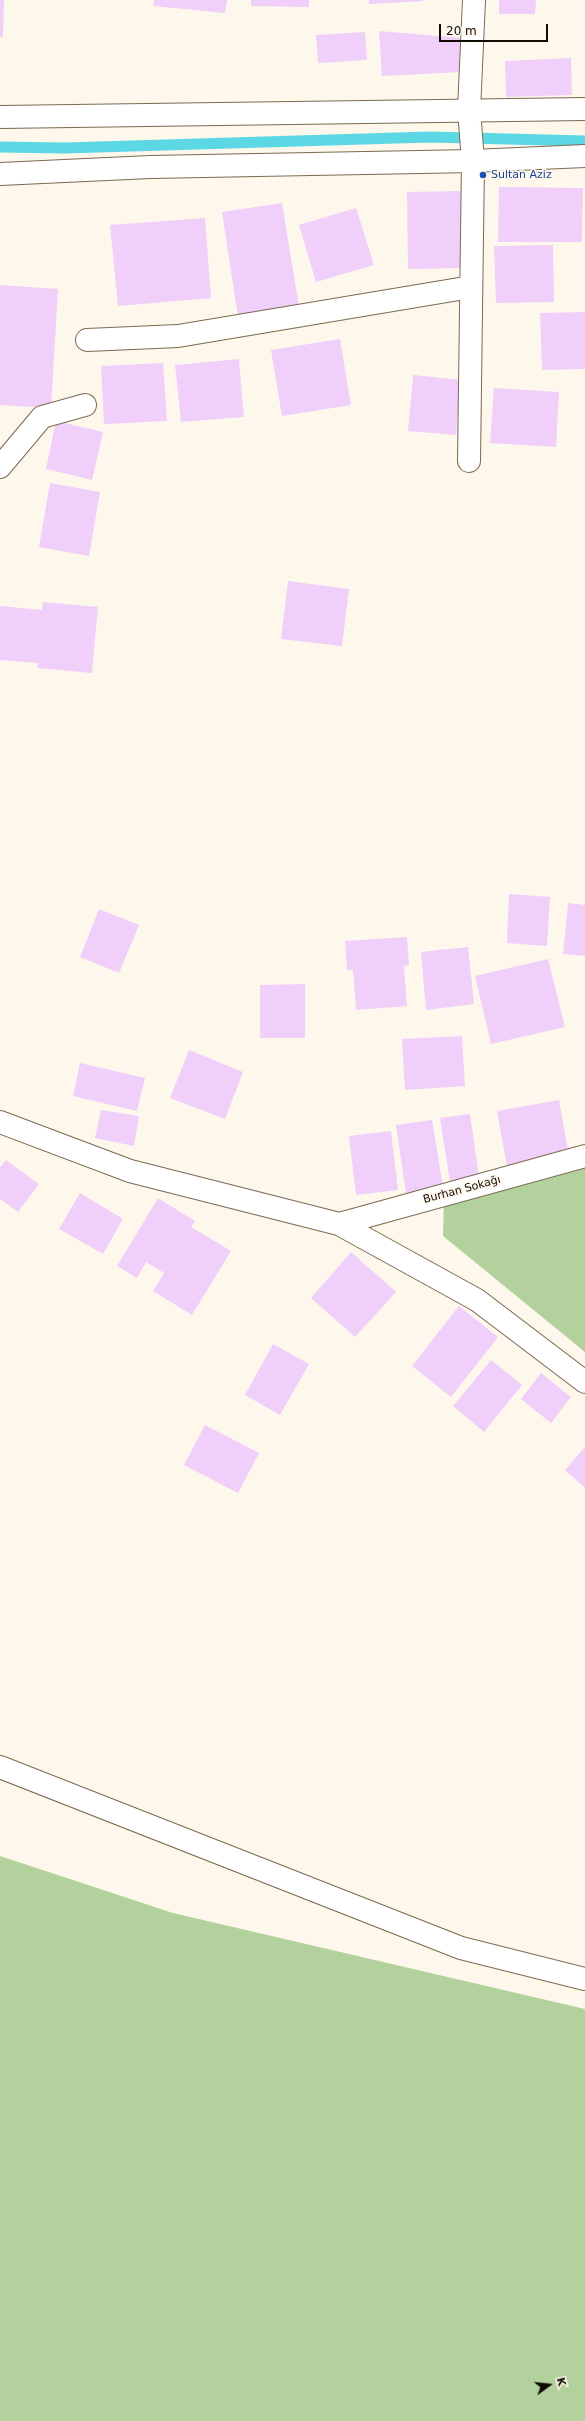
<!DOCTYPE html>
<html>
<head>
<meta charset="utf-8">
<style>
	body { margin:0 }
	#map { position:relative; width:585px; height:2421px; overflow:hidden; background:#fef7eb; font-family:"DejaVu Sans",sans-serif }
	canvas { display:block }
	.north { position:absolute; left:529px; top:2365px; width:40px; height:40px; -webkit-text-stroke:3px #fef7eb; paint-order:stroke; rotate:75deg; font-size:11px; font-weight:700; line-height:16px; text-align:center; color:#110a03 }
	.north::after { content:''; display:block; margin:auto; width:14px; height:18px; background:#110a03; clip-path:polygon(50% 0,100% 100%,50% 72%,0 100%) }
	.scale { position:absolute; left:439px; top:24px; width:109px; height:18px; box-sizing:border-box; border:2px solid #110a03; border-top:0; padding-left:5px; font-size:12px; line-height:14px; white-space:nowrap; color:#110a03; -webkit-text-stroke:3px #fef7eb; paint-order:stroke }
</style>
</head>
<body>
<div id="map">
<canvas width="585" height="2421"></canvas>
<div class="north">K</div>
<div class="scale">20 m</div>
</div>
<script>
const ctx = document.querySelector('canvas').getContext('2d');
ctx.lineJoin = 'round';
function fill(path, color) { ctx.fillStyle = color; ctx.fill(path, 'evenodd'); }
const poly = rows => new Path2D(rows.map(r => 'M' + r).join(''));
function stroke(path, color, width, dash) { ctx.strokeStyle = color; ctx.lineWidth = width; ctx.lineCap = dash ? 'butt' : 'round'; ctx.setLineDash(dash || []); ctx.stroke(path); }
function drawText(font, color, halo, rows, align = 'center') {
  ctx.font = font + ' "DejaVu Sans",sans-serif'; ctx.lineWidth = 3.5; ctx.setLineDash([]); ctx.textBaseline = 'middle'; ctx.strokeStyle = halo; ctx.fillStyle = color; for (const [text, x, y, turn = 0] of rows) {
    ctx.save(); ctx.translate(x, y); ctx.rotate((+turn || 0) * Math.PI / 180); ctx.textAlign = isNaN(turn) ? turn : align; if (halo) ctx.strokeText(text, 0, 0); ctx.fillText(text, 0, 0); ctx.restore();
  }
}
fill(poly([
	[585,1150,585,1352,443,1236,444,1197],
	[0,1856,173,1913,585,2009,585,2421,0,2421]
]), '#b3d19c');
stroke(poly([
	[0,147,65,148,430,137,585,141]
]), '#5bd8e4', 11);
fill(poly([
	[0,0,4,0,3,37,0,37],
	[154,0,227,0,225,13,153,6],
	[251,0,309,0,309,7,251,6],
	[369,0,423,0,423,1,369,4],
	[499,0,536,0,535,14,499,14],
	[379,31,462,38,462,72,382,76],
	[365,32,367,60,318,63,316,35],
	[571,58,572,95,506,97,505,61],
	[499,187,583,188,582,242,498,242],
	[463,191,465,268,408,269,407,192],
	[282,203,299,307,238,317,222,212],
	[356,208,374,265,316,282,299,225],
	[205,218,211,298,118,306,110,225],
	[553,245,554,302,496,303,494,246],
	[0,285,58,289,51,408,0,405],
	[585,312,585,369,542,370,540,313],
	[340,339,351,405,282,416,271,350],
	[239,359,244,417,181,422,175,365],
	[163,363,167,421,104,424,101,366],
	[413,375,461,380,456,435,408,431],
	[494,388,559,392,556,447,490,443],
	[56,421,103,432,92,480,46,469],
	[50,483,100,492,89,556,39,547],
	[288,581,349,589,342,646,281,639],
	[43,602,98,607,92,673,37,668,38,663,0,660,0,606,42,610],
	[509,894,550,897,547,946,507,943],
	[568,903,585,905,585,956,563,954],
	[99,909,139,925,119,973,80,957],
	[407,937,409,965,404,966,407,1006,356,1010,353,970,347,970,345,941],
	[468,947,474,1004,426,1010,421,952],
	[548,959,565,1027,491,1044,475,976],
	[305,984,305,1038,260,1038,260,985],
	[462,1036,465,1086,405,1090,402,1039],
	[189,1050,243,1072,225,1119,170,1098],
	[80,1063,145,1078,137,1111,73,1096],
	[559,1100,569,1156,507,1166,497,1111],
	[101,1110,139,1116,134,1146,95,1138],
	[470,1114,479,1177,450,1182,440,1118],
	[432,1120,443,1187,406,1193,396,1125],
	[391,1131,398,1190,356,1195,349,1136],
	[6,1160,39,1184,18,1212,0,1199,0,1167],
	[80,1193,123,1219,103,1254,59,1229],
	[158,1198,195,1221,191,1227,231,1251,192,1315,153,1291,164,1273,146,1262,137,1278,117,1266],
	[351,1252,396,1292,355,1337,311,1298],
	[459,1306,498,1337,451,1397,412,1366],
	[273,1344,309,1364,280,1415,245,1395],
	[491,1360,522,1385,484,1432,453,1406],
	[541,1373,571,1397,551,1423,521,1399],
	[205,1425,259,1453,238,1493,184,1465],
	[585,1447,585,1488,565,1470]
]), '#f0cffa');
const street = poly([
	[0,117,585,109],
	[0,174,150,167,473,161,585,156],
	[87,340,178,336,471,287],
	[469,461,473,161,469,110,474,0],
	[0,467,42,417,85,405],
	[0,1122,130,1171,339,1224,477,1300,585,1382],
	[339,1224,585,1156],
	[0,1767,461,1948,585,1979]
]);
stroke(street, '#7b6a50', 24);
stroke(street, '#fff', 22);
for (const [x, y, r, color] of [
	[483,175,4,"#1a4fb4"]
]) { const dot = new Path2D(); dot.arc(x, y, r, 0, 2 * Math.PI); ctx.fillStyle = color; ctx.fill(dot); stroke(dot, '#fef7eb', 1.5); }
drawText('11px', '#164399', '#fef7eb', [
	["Sultan Aziz",491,175]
], 'left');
drawText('11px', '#110a03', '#fef7eb', [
	["Burhan Sokağı",462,1190,-15]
]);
</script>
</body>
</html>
